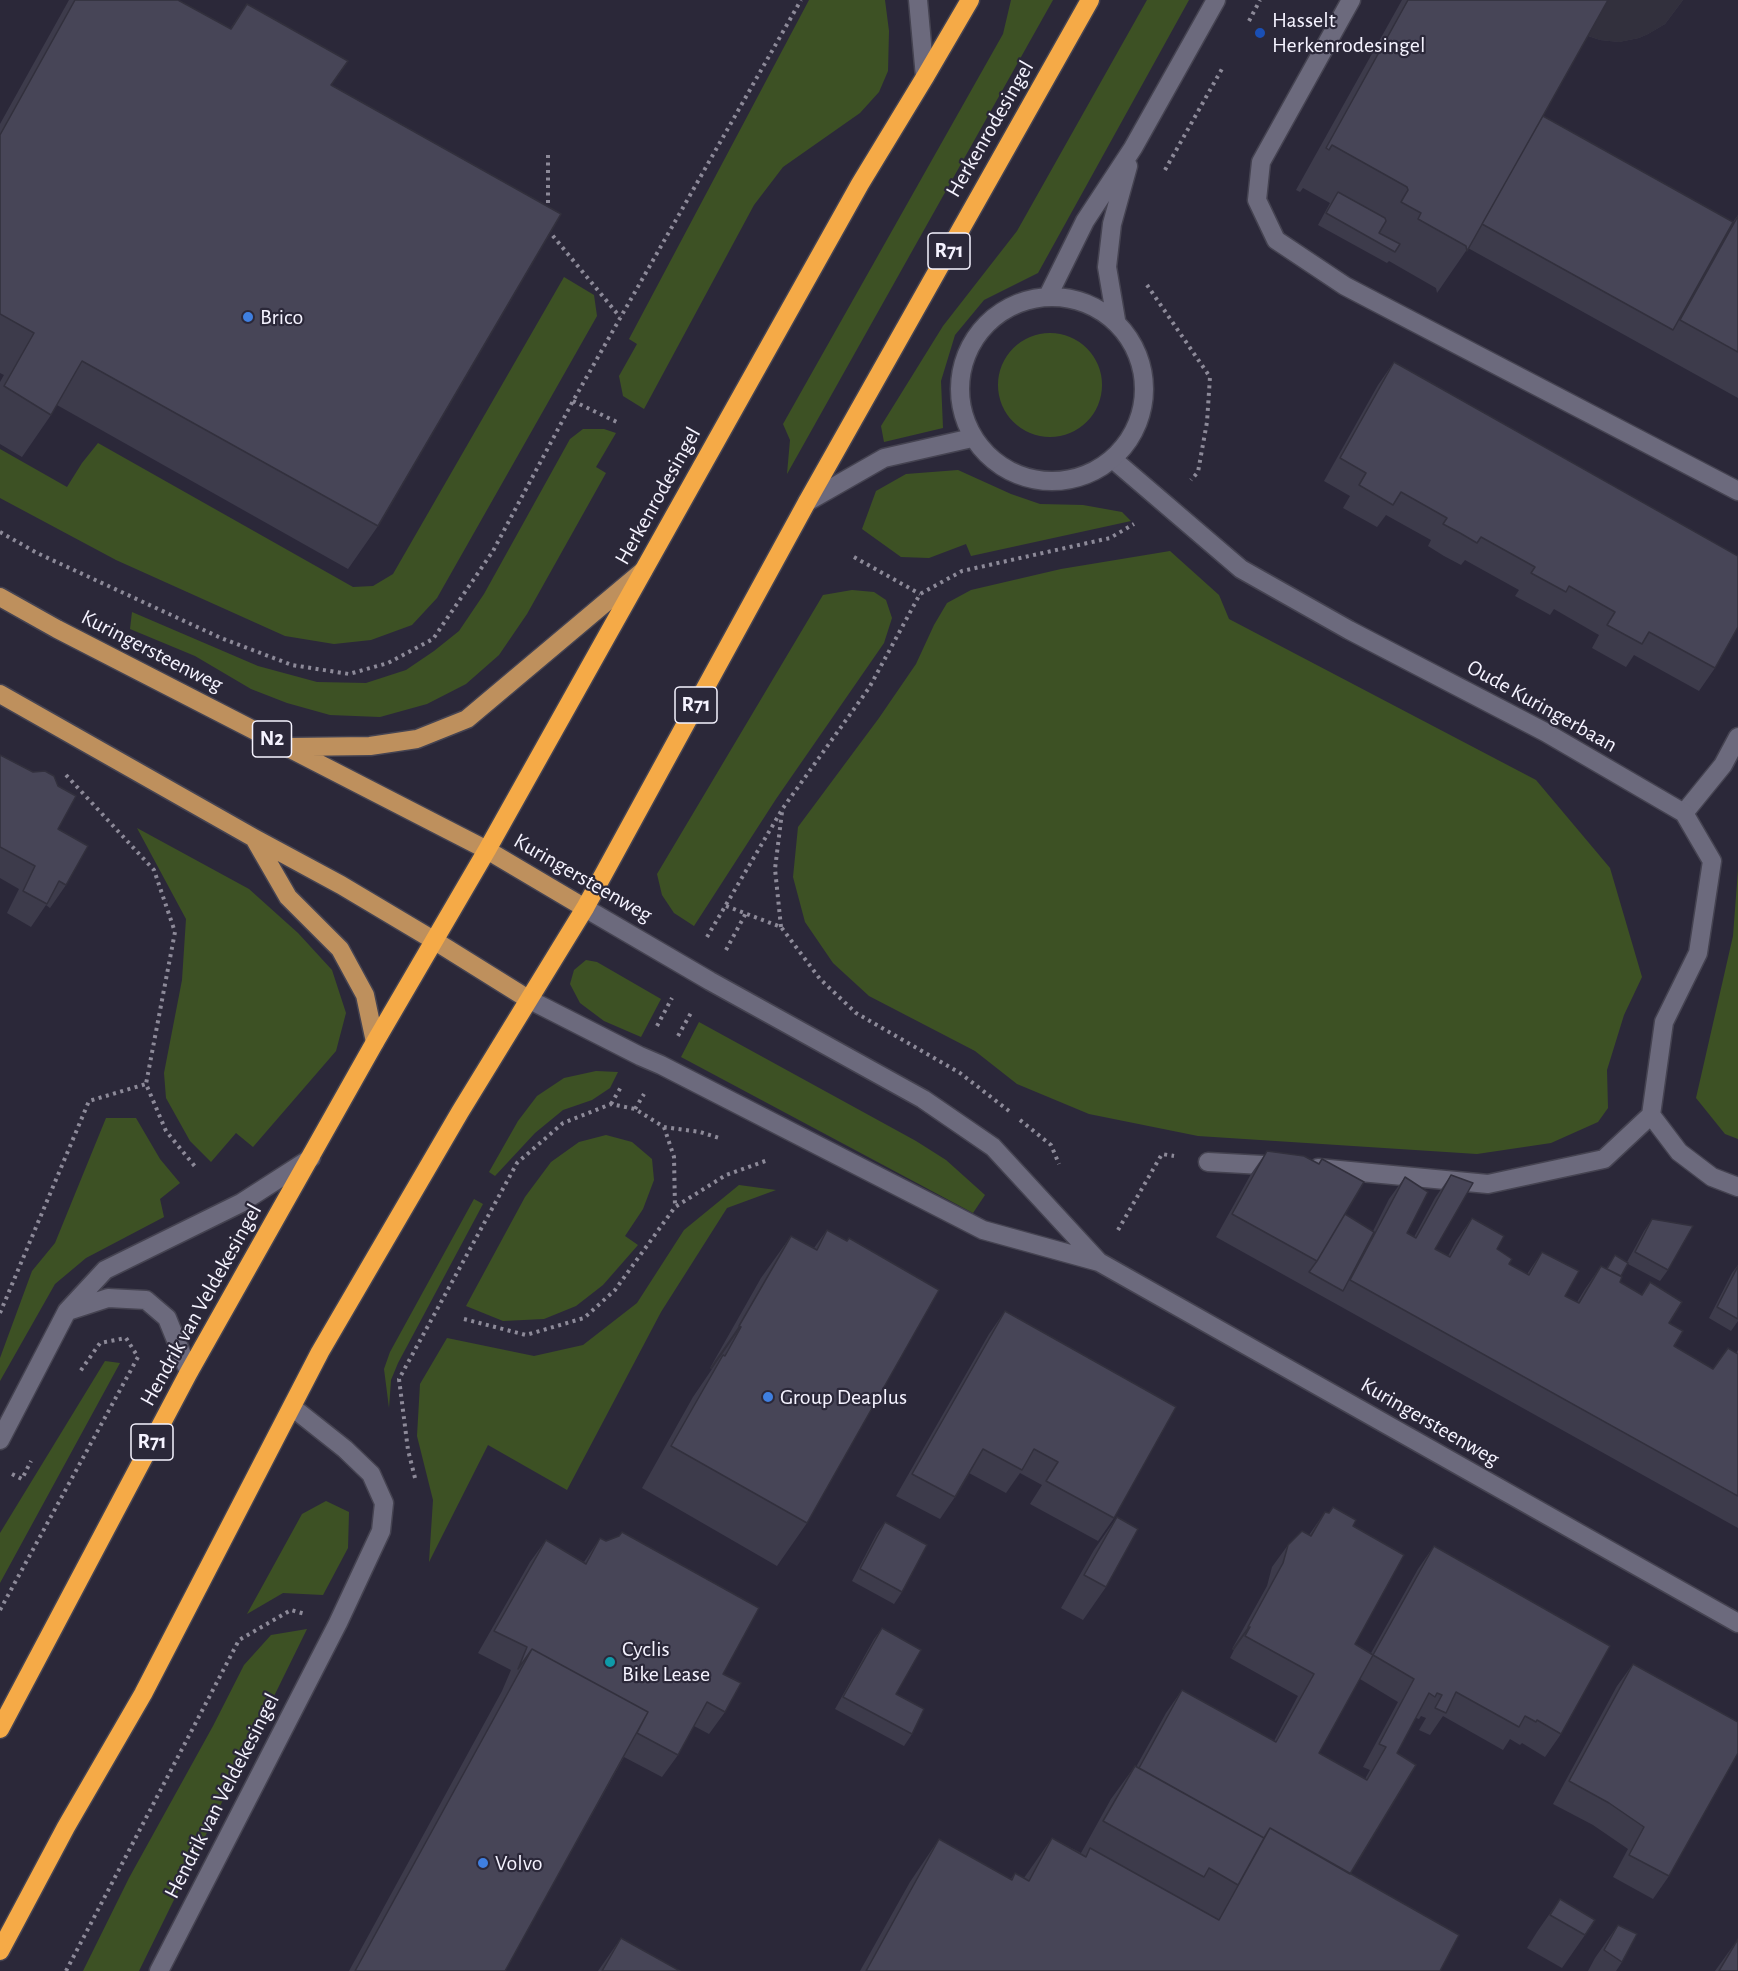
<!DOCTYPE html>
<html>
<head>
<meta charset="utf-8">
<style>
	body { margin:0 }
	canvas { display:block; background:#2b2839 }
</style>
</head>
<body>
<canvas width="1738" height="1971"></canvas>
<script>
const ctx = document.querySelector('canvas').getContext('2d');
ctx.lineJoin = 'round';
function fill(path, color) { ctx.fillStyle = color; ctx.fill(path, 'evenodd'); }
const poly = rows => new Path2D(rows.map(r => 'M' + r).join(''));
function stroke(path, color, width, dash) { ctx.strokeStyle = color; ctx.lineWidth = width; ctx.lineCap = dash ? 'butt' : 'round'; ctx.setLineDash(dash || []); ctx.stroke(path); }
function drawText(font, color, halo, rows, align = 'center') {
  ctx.font = font + ' "Alegreya Sans",sans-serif'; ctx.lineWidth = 4.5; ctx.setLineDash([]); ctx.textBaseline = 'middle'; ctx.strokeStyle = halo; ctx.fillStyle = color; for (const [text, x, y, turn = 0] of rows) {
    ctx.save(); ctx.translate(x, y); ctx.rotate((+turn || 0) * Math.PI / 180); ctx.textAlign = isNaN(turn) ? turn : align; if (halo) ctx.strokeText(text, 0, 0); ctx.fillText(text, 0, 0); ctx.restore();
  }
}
fill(poly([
	[809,0,885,0,889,31,888,71,879,92,860,113,783,167,754,205,644,409,623,396,619,376,637,344,629,339],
	[1011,0,1053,0,787,474,790,440,783,424,1003,34],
	[1147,0,1189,0,1038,273,984,300,955,335,941,381,943,428,884,442,881,426,943,326,1017,231],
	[564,277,594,295,597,316,437,598,412,625,371,640,334,644,285,636,116,560,0,498,0,449,67,487,82,463,98,443,353,587,373,586,393,574],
	'998 385a52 52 0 1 1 104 0a52 52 0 1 1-104 0Z',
	[583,429,604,429,616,433,596,467,606,473,527,614,499,655,466,684,427,704,380,717,330,715,287,703,251,689,195,656,130,629,132,612,258,666,317,682,366,683,406,670,434,651,459,631,484,594,570,439],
	[958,470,1011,494,1040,504,1083,505,1122,512,1131,521,971,556,966,544,929,558,901,557,862,529,876,491,906,474],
	[1170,551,1219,595,1229,619,1536,780,1610,868,1642,977,1624,1015,1607,1070,1608,1108,1598,1122,1551,1143,1477,1154,1198,1136,1089,1114,1017,1084,975,1051,869,996,833,963,805,922,793,877,798,827,879,718,916,664,934,625,947,603,971,590,1061,569],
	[852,590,874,592,886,600,892,618,884,643,776,799,694,926,674,913,662,895,657,874,823,595],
	[137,828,249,889,298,933,332,970,346,1013,336,1051,253,1147,236,1133,211,1162,190,1141,166,1098,164,1073,182,980,186,919],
	[1738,870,1738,1139,1725,1134,1696,1098,1733,936],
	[586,960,597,962,661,999,641,1037,604,1021,580,1003,570,984,574,970],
	[699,1022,916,1141,946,1160,985,1195,973,1213,681,1057],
	[596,1071,618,1072,610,1088,592,1100,563,1110,535,1133,495,1176,489,1172,518,1121,537,1096,564,1078],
	[106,1118,136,1118,160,1159,180,1183,160,1199,164,1217,86,1258,55,1284,0,1381,0,1358,32,1271,55,1243],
	[606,1135,632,1142,652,1159,654,1180,643,1209,625,1236,638,1245,603,1285,576,1306,544,1319,503,1321,466,1306,525,1197,551,1162,579,1142],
	[739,1185,776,1190,727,1208,661,1312,567,1490,488,1445,429,1562,433,1500,417,1436,420,1384,447,1338,534,1356,583,1345,637,1303,684,1230],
	[474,1199,483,1204,398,1363,391,1380,389,1408,384,1369,390,1352],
	[105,1361,120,1363,0,1583,0,1533],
	[326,1501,349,1512,348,1548,323,1595,283,1593,247,1614,302,1514],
	[307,1629,139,1971,83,1971,129,1878,213,1726,244,1665,271,1635]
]), '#3d5124');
const lane = poly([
	[1351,0,1261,162,1257,200,1276,240,1345,286,1738,491],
	[1684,813,1723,765,1738,737]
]);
const street = poly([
	[1115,461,1241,569,1349,630,1545,732,1684,813,1712,861,1698,953,1664,1022,1651,1115,1604,1159,1488,1184,1318,1168],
	[1651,1115,1679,1152,1712,1177,1738,1187],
	[1208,1162,1281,1166],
	[68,1311,108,1298,146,1300,167,1318,189,1372],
	[0,1440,67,1311,105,1270,241,1203,311,1158],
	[159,1971,338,1623,381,1531,384,1503,371,1474,345,1449,292,1407]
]);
const secondary = poly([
	[918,0,925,77],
	[1048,296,1085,221,1133,148,1216,0],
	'960 389a92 92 0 1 1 184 0a92 92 0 1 1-184 0Z',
	[1116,320,1107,267,1112,224,1128,166],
	[807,502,884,458,972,438],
	[585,908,710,981,923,1099,993,1147,1099,1262],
	[528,999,640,1056,661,1065,983,1230,1099,1262,1738,1623]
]);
const primary = poly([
	[0,597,57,629,487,850,585,908],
	[0,694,254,838,341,885,435,941,528,999],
	[291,747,370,746,417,739,467,719,643,571],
	[254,838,288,897,340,949,365,995,375,1042]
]);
const highway = poly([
	[0,1729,189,1372,375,1042,487,850,860,184,925,77,970,0],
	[0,1951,66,1827,143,1694,320,1352,460,1112,585,908,807,502,1090,0]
]);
stroke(lane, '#454351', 21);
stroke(street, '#454351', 21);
stroke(secondary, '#454351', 21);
stroke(primary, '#454351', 21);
stroke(highway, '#454351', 21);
stroke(poly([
	[1249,21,1260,0],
	[548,155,548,211],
	[1165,170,1223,67],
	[548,230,620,317],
	[1147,285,1210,377,1207,422,1198,472,1191,480],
	[573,401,619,423],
	[0,532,37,553,221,638,292,665,349,674,388,663,433,639,493,551,573,401,801,0],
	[854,557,920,594],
	[66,775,154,870,175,932,146,1084],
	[726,906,781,927,820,979,856,1013,960,1073,1009,1111],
	[781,927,775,869,782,812],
	[707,937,783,808,869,688,920,594,962,571,1110,538,1134,524],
	[726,950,746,913],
	[657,1026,672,998],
	[678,1036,692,1011],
	[611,1104,621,1087],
	[635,1109,644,1094],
	[1020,1120,1051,1145,1059,1164],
	[664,1127,674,1157,675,1207],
	[1118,1230,1162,1154,1174,1156],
	[0,1313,89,1101,146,1084,166,1131,197,1169],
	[464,1319,526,1335,584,1318,615,1290,675,1207,726,1175,768,1160],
	[12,1474,22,1479,31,1461],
	[415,1478,408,1450,399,1379,517,1163,563,1123,611,1104,635,1109,664,1127,700,1132,719,1138],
	[0,1610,138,1357,126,1338,100,1343,79,1373],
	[66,1971,239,1640,291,1610,305,1614]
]), '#8d8a99', 4, [3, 4.5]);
stroke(lane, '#6c6a7d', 18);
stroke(street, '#6c6a7d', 18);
stroke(secondary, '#6c6a7d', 18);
stroke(primary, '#be905d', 18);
stroke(highway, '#f5aa47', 18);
fill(poly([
	[69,0,178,0,230,29,247,4,331,85,378,526,348,569,57,405,51,415,22,457,0,444,0,382,4,375,0,373,0,124],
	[1402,0,1683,0,1665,24,1648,34,1639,38,1619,42,1600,40,1588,36,1543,116,1733,222,1738,215,1738,398,1468,248,1437,293,1436,288,1389,261,1387,263,1318,225,1330,203,1303,188,1300,192,1296,190],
	[1394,362,1715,668,1699,691,1634,655,1626,667,1592,648,1599,635,1554,609,1550,615,1515,596,1519,590,1465,560,1461,565,1444,556,1428,546,1431,540,1386,515,1377,527,1343,508,1350,496,1324,481,1378,385],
	[0,755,58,829,66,885,50,908,46,905,31,927,7,913,19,889,0,878],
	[1267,1151,1318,1164,1322,1159,1345,1214,1373,1231,1389,1199,1405,1177,1407,1233,1414,1237,1435,1198,1451,1175,1435,1249,1448,1256,1456,1241,1472,1218,1497,1249,1509,1264,1527,1274,1542,1252,1565,1296,1577,1302,1585,1289,1601,1266,1606,1269,1615,1255,1627,1262,1644,1231,1652,1219,1668,1270,1660,1281,1628,1264,1621,1276,1620,1282,1641,1295,1650,1282,1669,1323,1674,1346,1713,1369,1736,1353,1738,1350,1738,1528,1216,1237,1251,1174],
	[827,1230,846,1241,849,1238,807,1523,777,1566,642,1488,693,1397,708,1375,712,1369,710,1368,761,1278,791,1236,814,1248],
	[1738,1265,1738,1321,1731,1331,1709,1318,1732,1273],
	[1005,1311,1114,1518,1098,1541,1030,1504,1042,1485,1020,1473,1006,1493,969,1473,955,1497,940,1519,896,1496,989,1334],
	[1325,1512,1353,1526,1355,1644,1371,1653,1418,1569,1434,1546,1561,1734,1545,1757,1522,1743,1520,1745,1510,1739,1503,1750,1443,1716,1430,1735,1419,1730,1426,1718,1421,1716,1419,1719,1416,1718,1397,1753,1350,1874,1440,1971,860,1971,910,1882,939,1839,1011,1879,1015,1873,1024,1878,1052,1838,1081,1853,1111,1799,1135,1766,1136,1767,1166,1713,1182,1690,1274,1741,1298,1696,1230,1658,1234,1650,1232,1649,1267,1586,1272,1567,1288,1545,1309,1535],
	[1360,1679,1398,1702,1363,1767,1370,1770,1365,1779,1319,1753],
	[1117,1517,1106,1587,1083,1620,1061,1608,1094,1550],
	[885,1522,902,1592,894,1604,852,1581,877,1533],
	[600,1538,723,1674,725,1712,709,1734,694,1726,678,1755,662,1777,624,1757,505,1971,349,1971,502,1691,511,1670,478,1653,530,1562,546,1540,584,1562],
	[882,1628,896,1694,912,1734,904,1746,835,1709,874,1639],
	[1633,1664,1669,1876,1653,1899,1613,1877,1628,1849,1593,1825,1553,1804,1617,1686],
	[1560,1899,1585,1935,1562,1968,1527,1948,1537,1932],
	[1618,1925,1622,1962,1616,1971,1588,1971,1595,1958],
	[621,1938,680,1971,598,1971],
	[1738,1939,1738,1971,1715,1971]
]), '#3d3b4b');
fill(poly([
	[1607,0,1683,0,1665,24,1648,34,1639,38,1619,42,1600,40,1583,34],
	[739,1326,741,1327,712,1369,710,1368],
	[1248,1627,1250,1627,1234,1650,1232,1649]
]), '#32303d');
const building = poly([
	[75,0,178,0,231,29,247,4,348,61,331,85,561,214,378,526,82,361,51,415,4,386,34,333,0,314,0,135,75,0],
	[1408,0,1608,0,1467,251,1466,246,1418,219,1421,213,1401,202,1408,190,1407,187,1332,145,1329,150,1326,148,1408,0],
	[1543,116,1733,222,1673,330,1482,224,1543,116],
	[1338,192,1385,218,1386,221,1379,233,1400,244,1395,252,1326,213,1338,192],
	[1738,216,1738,352,1680,320,1738,216],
	[1394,362,1738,556,1738,627,1715,668,1649,632,1642,644,1607,625,1615,612,1569,586,1566,592,1531,573,1535,567,1481,537,1477,543,1460,533,1443,524,1447,518,1401,492,1393,505,1359,485,1366,473,1340,458,1394,362],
	[0,755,33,772,45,771,54,776,58,786,76,796,58,829,88,846,66,885,59,881,47,904,23,891,35,866,0,847,0,755],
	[1267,1151,1304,1156,1319,1164,1322,1159,1364,1182,1317,1261,1232,1214,1267,1151],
	[1451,1175,1473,1183,1435,1249,1450,1257,1472,1218,1504,1236,1497,1249,1512,1259,1509,1264,1529,1275,1542,1252,1579,1271,1565,1296,1579,1303,1601,1266,1622,1277,1620,1282,1642,1295,1650,1282,1682,1302,1669,1323,1683,1331,1674,1346,1713,1369,1728,1348,1738,1354,1738,1496,1350,1280,1405,1177,1428,1192,1407,1233,1416,1238,1451,1175],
	[1345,1214,1374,1232,1343,1291,1309,1272,1317,1261,1345,1214],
	[1652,1219,1693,1226,1668,1270,1635,1252,1652,1219],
	[827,1230,847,1241,849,1238,939,1290,807,1523,671,1446,723,1355,725,1356,741,1327,739,1326,791,1236,817,1250,827,1230],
	[1615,1255,1628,1263,1621,1276,1607,1269,1615,1255],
	[1738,1266,1738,1319,1717,1307,1738,1266],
	[1005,1311,1176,1407,1114,1518,1046,1481,1058,1462,1034,1449,1022,1470,983,1449,955,1497,912,1474,1005,1311],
	[1333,1507,1356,1520,1353,1526,1404,1555,1355,1644,1373,1655,1319,1753,1367,1780,1386,1747,1379,1744,1414,1679,1373,1655,1434,1546,1610,1646,1561,1734,1537,1720,1536,1722,1525,1716,1519,1727,1456,1692,1446,1713,1435,1708,1442,1695,1437,1693,1435,1697,1429,1693,1397,1753,1416,1765,1350,1874,1270,1828,1264,1838,1139,1768,1182,1690,1276,1742,1314,1674,1245,1636,1250,1627,1248,1627,1283,1563,1288,1545,1302,1531,1311,1536,1325,1512,1329,1513,1333,1507],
	[1117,1517,1138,1529,1106,1587,1084,1575,1117,1517],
	[885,1522,927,1545,902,1592,860,1569,885,1522],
	[622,1532,759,1608,723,1674,741,1683,725,1712,707,1702,678,1755,637,1733,648,1712,532,1649,518,1669,527,1647,494,1631,546,1540,586,1564,600,1538,606,1541,619,1536,622,1532],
	[882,1628,921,1650,896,1694,924,1709,912,1734,843,1697,882,1628],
	[532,1649,648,1712,505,1971,355,1971,532,1649],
	[1633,1664,1738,1722,1738,1753,1669,1876,1629,1855,1644,1827,1609,1803,1569,1781,1633,1664],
	[1135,1766,1264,1838,1238,1885,1209,1868,1204,1877,1103,1821,1135,1766],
	[1270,1828,1459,1935,1440,1971,866,1971,939,1839,1012,1880,1015,1873,1029,1881,1052,1838,1086,1857,1090,1848,1219,1920,1270,1828],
	[1560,1899,1595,1920,1585,1935,1550,1915,1560,1899],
	[1618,1925,1637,1934,1622,1962,1604,1950,1618,1925],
	[621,1938,680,1971,602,1971,621,1938],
	[1738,1939,1738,1971,1719,1971,1738,1939]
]);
fill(building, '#474557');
stroke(building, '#32303d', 1.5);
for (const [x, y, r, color] of [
	[1260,33,6,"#1a4fb4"],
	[248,317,6,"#3f7fe0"],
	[768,1397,6,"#3f7fe0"],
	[610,1662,6,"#0f9aa8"],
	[483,1863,6,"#3f7fe0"]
]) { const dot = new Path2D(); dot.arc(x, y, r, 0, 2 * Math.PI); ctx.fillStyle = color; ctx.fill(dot); stroke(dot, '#2b2839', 2); }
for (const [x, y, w] of [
	[949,251,42],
	[696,705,42],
	[272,739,39],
	[152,1442,42]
]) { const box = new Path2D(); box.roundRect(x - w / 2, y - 18, w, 36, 4.5); ctx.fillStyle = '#2b2839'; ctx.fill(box); stroke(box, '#f5f3ff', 1.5); }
drawText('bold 21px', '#f5f3ff', null, [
	["R71",949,251],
	["R71",696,705],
	["N2",272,739],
	["R71",152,1442]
]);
drawText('22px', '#f5f3ff', '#2b2839', [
	["Hasselt",1272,20],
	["Herkenrodesingel",1272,45],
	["Brico",260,317],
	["Group Deaplus",780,1397],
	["Cyclis",622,1649],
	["Bike Lease",622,1674],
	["Volvo",495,1863]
], 'left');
drawText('22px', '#f5f3ff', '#2b2839', [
	["Herkenrodesingel",990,129,-60],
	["Herkenrodesingel",658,496,-61],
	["Kuringersteenweg",152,651,27],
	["Oude Kuringerbaan",1542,706,29],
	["Kuringersteenweg",583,878,30],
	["Hendrik van Veldekesingel",201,1305,-61],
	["Kuringersteenweg",1430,1422,30],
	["Hendrik van Veldekesingel",222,1796,-63]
]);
</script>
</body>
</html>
